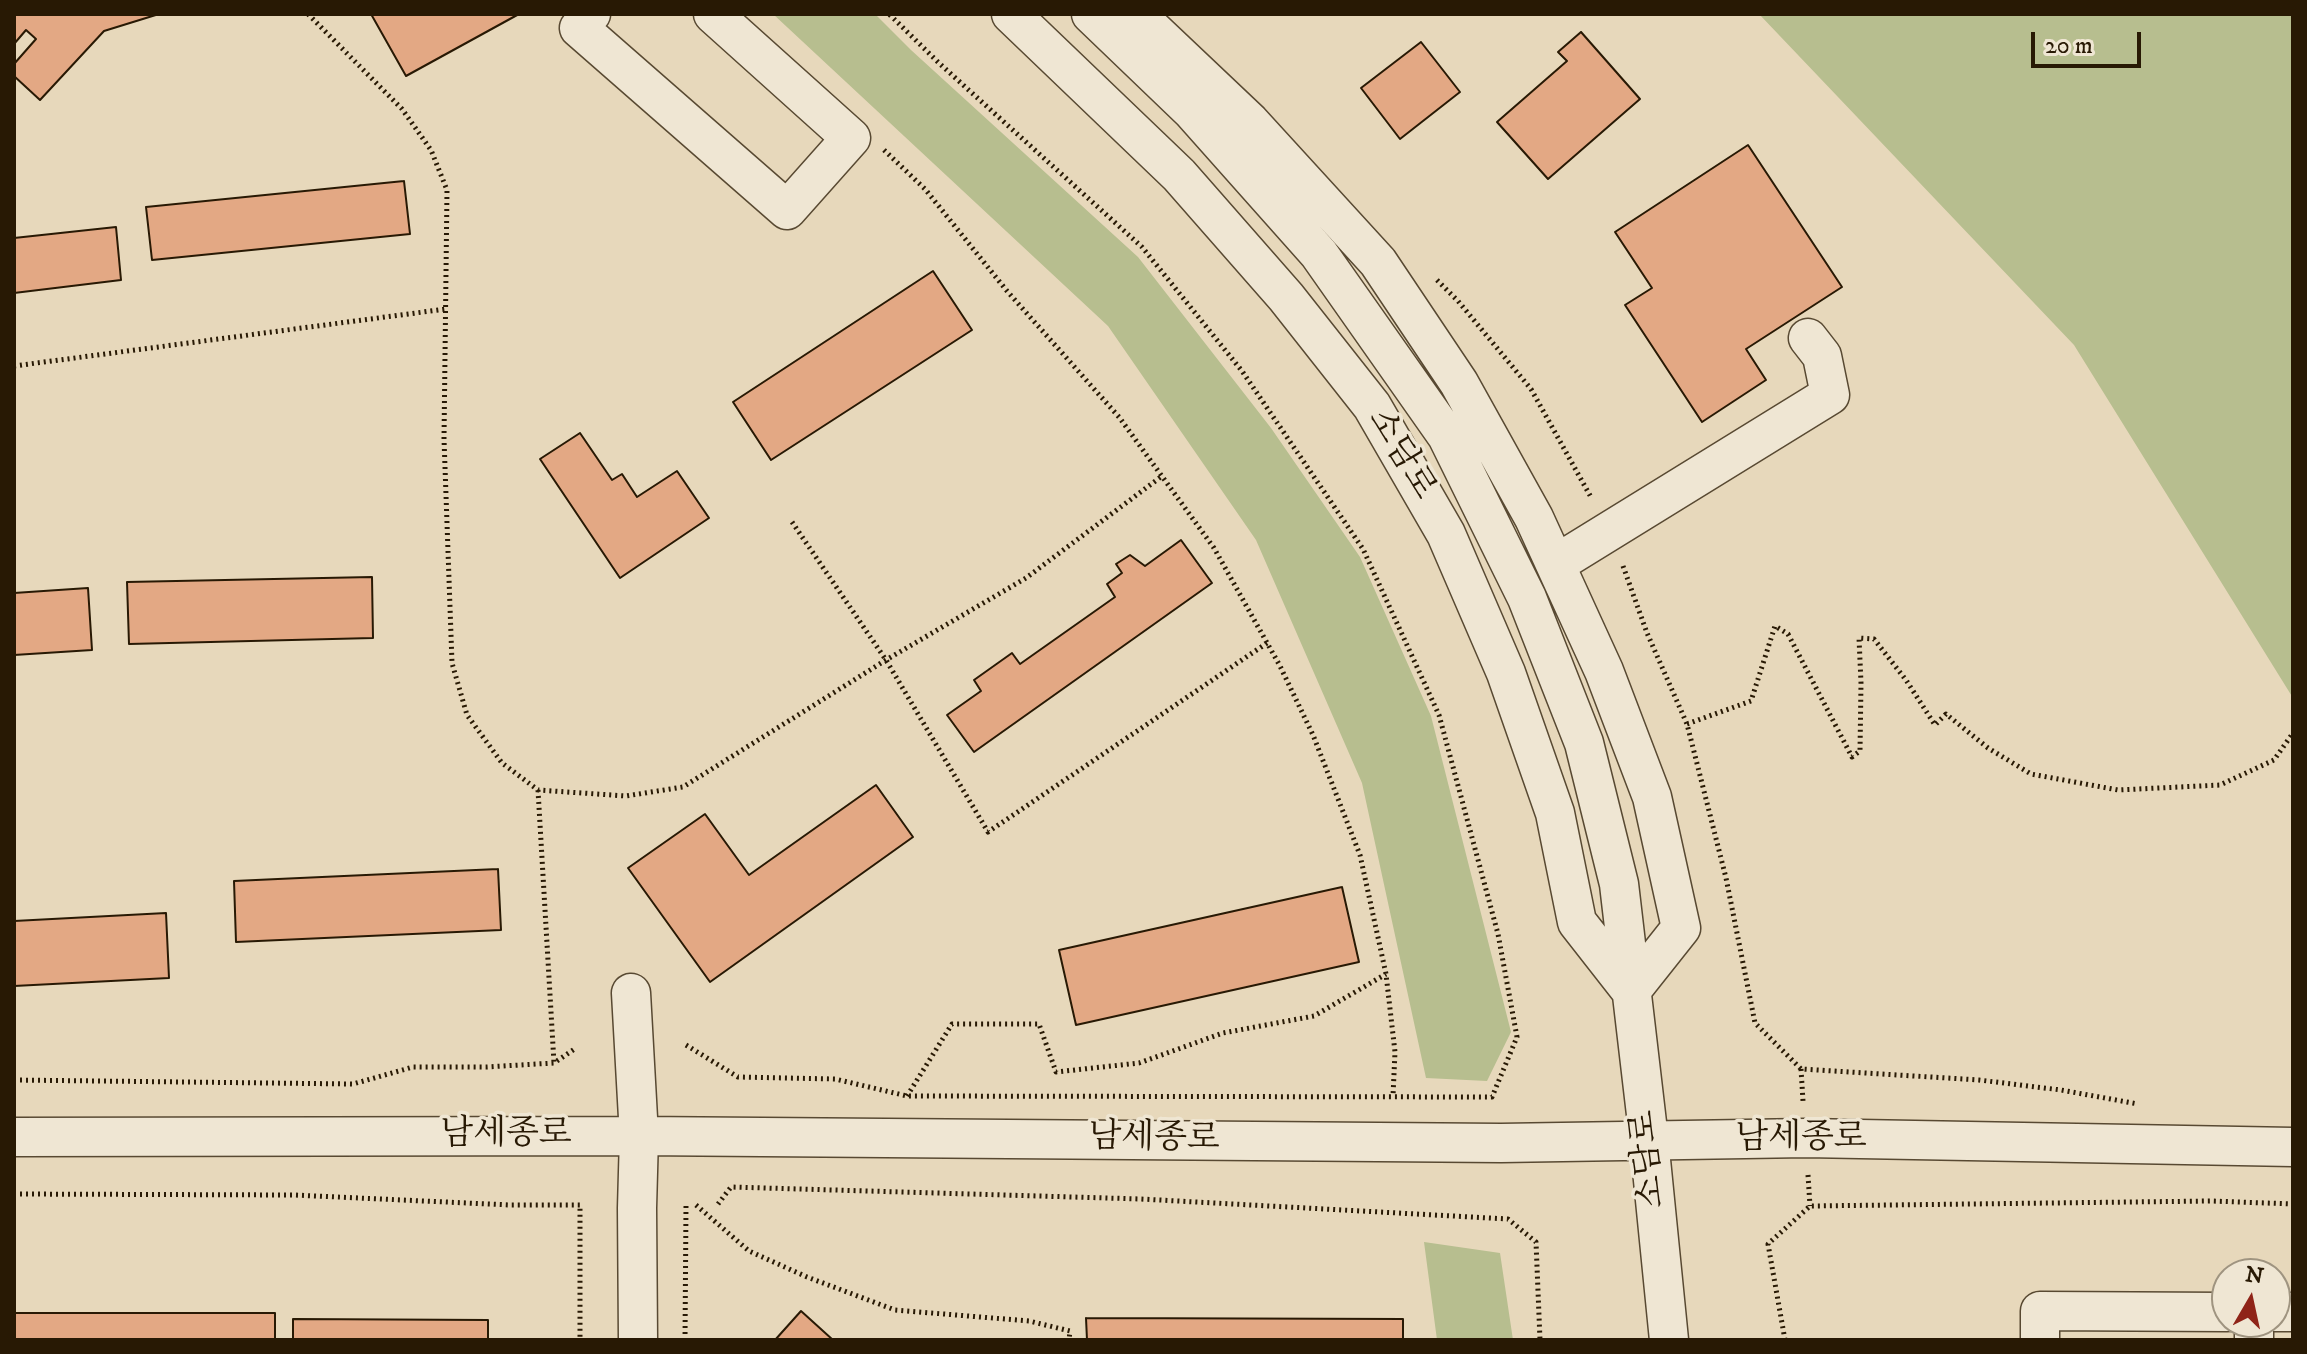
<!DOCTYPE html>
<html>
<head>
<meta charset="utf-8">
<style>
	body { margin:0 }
	#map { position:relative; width:2307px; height:1354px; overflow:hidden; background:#e7d8bb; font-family:"IM FELL DW Pica",serif }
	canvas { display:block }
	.frame { position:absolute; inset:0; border:16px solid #281904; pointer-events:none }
	.north { position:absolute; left:2211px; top:1258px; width:80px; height:80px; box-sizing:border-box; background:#efe6d3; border:2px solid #9f9480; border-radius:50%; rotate:9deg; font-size:22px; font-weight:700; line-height:32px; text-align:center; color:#281904 }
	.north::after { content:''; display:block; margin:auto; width:28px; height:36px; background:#8f2418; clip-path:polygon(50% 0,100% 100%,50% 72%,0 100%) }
	.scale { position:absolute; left:2031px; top:32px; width:110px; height:36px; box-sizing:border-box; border:4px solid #281904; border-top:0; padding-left:10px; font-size:24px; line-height:28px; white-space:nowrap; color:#281904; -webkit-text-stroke:6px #efe6d3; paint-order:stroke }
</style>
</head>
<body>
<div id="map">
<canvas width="2307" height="1354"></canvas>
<div class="frame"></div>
<div class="north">N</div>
<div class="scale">20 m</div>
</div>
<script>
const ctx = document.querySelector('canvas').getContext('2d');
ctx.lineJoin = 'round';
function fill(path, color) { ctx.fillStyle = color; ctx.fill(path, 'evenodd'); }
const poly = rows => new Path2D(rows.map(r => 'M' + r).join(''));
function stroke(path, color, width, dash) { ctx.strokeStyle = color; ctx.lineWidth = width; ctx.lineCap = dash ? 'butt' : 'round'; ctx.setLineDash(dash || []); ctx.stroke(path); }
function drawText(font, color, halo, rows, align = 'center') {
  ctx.font = font + ' "IM FELL DW Pica","Noto Serif KR",serif'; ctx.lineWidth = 7; ctx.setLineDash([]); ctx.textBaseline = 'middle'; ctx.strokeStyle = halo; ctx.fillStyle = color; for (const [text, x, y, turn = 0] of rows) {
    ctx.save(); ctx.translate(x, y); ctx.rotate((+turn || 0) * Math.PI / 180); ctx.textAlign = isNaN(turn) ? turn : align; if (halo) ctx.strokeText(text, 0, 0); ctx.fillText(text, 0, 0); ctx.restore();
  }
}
fill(poly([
	[773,14,875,14,911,50,1138,257,1271,428,1360,557,1431,716,1511,1032,1487,1081,1426,1078,1362,783,1256,540,1108,326],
	[1759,14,2293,14,2293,698,2074,345],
	[1424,1242,1500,1253,1513,1340,1437,1340]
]), '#b7be8f');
const building = poly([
	[14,14,159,14,104,31,40,100,14,76,14,64,36,39,26,30,14,44,14,14],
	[371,14,519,14,406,76,371,14],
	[1581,32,1640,99,1548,179,1497,122,1567,61,1558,52,1581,32],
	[1421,42,1460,92,1400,139,1361,88,1421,42],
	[1748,145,1842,287,1746,349,1766,380,1702,422,1625,305,1652,288,1615,232,1748,145],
	[404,181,410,234,152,260,146,207,404,181],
	[116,227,121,280,14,293,14,238,116,227],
	[933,271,972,330,771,460,733,402,933,271],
	[580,433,612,480,622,474,637,497,677,471,709,518,620,578,540,459,580,433],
	[1181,540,1212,583,974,752,947,715,981,691,974,680,1012,653,1020,664,1115,597,1107,584,1122,573,1116,564,1130,555,1145,566,1181,540],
	[372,577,373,638,129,644,127,582,372,577],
	[88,588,92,650,14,655,14,593,88,588],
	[876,785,913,837,710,982,628,868,705,814,749,875,876,785],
	[498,869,501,930,236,942,234,881,498,869],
	[1342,887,1359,962,1076,1025,1059,950,1342,887],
	[166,913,169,978,14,986,14,921,166,913],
	[801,1311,833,1340,775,1340,801,1311],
	[14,1313,275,1313,275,1340,14,1340,14,1313],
	[1086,1318,1403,1319,1403,1340,1087,1340,1086,1318],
	[293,1319,488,1320,488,1340,293,1340,293,1319]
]);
fill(building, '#e3a884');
stroke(building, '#281904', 2);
const minor = poly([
	[591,14,579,28,787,210,851,138,713,14],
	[1011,14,1179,175,1286,297,1372,406,1446,534,1506,673,1555,813,1577,922,1631,991],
	[1091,14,1191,110,1319,254,1447,436,1527,598,1584,743,1619,884,1649,1140,1669,1340],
	[1136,14,1250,122,1378,262,1459,383,1534,518,1604,671,1652,797,1681,928,1631,991],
	[1556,564,1830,395,1822,356,1808,338],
	[631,993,639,1136,637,1208,638,1340],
	[14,1137,639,1136,1501,1143,1806,1138,2293,1147],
	[2275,1312,2293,1312],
	[2040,1340,2040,1311,2227,1312],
	[2254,1340,2254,1322]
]);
stroke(minor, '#584932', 41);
stroke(poly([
	[308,14,402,109,431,150,447,190,444,439,452,663,467,715,502,763,538,790,626,796,683,787,886,660,1026,578,1162,476],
	[884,150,925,189,1007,291,1119,417,1214,548,1280,666,1313,735,1360,855,1386,974,1395,1052,1393,1096],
	[1437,280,1458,301,1531,389,1592,499],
	[14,366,446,309],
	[792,522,886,660,988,832,1267,643],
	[1623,566,1647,633,1687,724,1726,878,1755,1023,1801,1069,1979,1080,2061,1090,2138,1104],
	[1687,724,1751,701,1775,626,1788,634,1852,757,1860,751,1861,683,1859,638,1874,639,1906,680,1935,725,1946,714,1988,748,2031,774,2118,790,2220,785,2274,760,2293,733],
	[538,790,554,1063],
	[686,1045,738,1077,835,1079,907,1096,1492,1097,1517,1037,1498,934,1439,715,1363,549,1242,371,1142,247,940,64,889,14],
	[1801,1069,1803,1101],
	[14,1080,353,1084,413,1067,486,1067,554,1063,576,1048],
	[907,1096,952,1024,1039,1024,1056,1072,1139,1063,1223,1033,1314,1016,1386,974],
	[1808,1175,1810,1206],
	[14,1194,294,1195,510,1205,580,1205,580,1340],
	[718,1204,731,1187,1141,1199,1508,1219,1536,1242,1540,1340],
	[696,1205,749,1251,807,1277,895,1310,1029,1321,1070,1331,1069,1340],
	[685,1340,686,1205],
	[1785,1340,1768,1244,1810,1206,2211,1201,2293,1204]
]), '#281904', 5, [2, 4]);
stroke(minor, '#efe6d3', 38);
drawText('34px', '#281904', '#efe6d3', [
	["소담로",1400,455,59],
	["남세종로",506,1136],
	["남세종로",1154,1140,1],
	["남세종로",1801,1140],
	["소담로",1650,1159,-96]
]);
</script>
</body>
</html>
